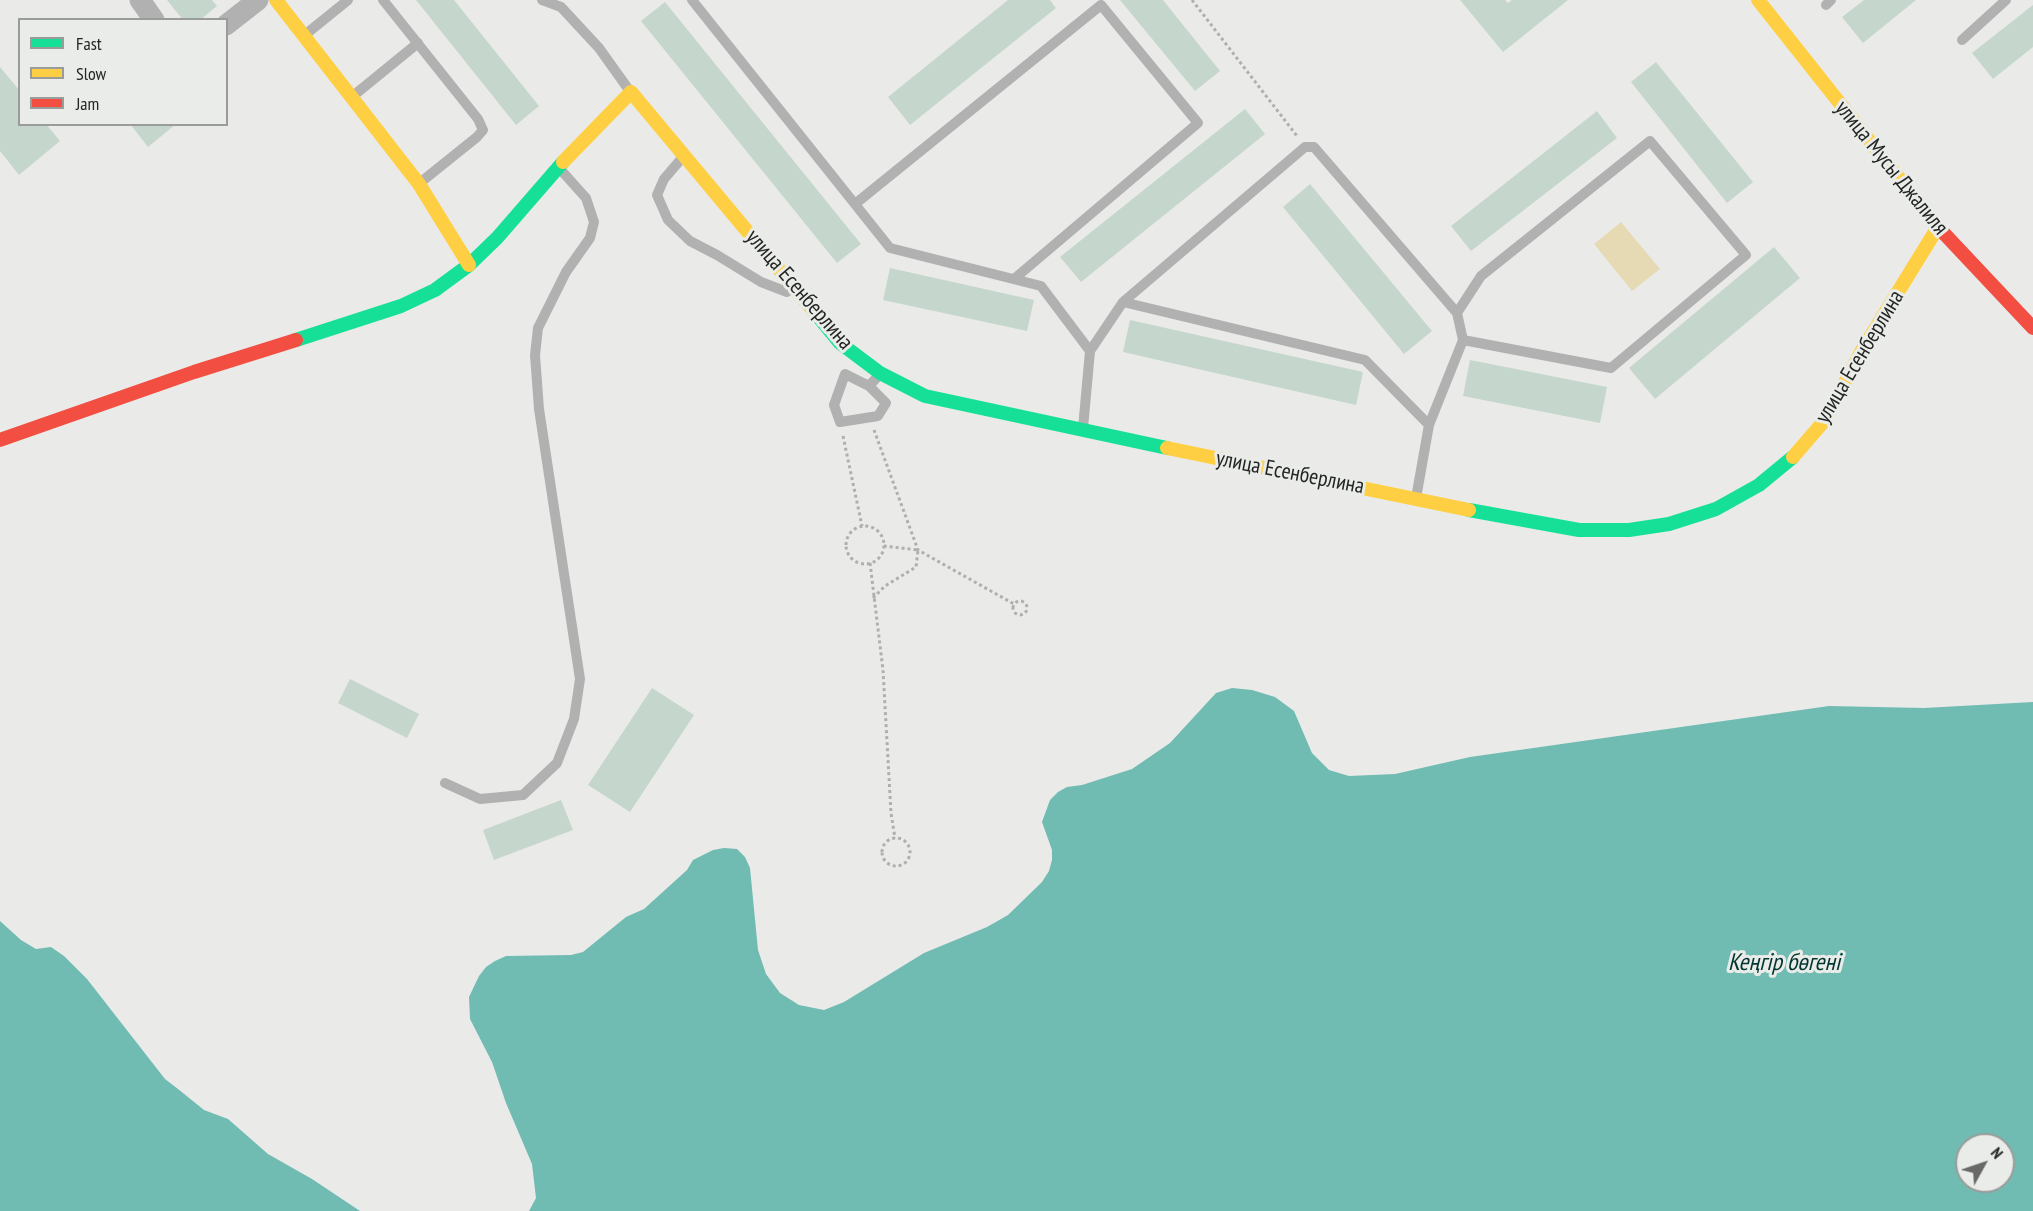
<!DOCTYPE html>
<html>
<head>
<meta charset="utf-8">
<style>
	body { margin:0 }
	#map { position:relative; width:2033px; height:1211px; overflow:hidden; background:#eaebe9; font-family:"PT Sans Narrow",sans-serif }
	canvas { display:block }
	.legend { position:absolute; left:18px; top:18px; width:210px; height:108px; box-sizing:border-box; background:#e9ece8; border:2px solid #9a9c99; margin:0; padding:8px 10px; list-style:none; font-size:18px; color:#242523 }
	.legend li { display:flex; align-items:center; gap:12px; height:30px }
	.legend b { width:30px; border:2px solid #9a9c99 }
	.north { position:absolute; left:1955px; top:1133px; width:60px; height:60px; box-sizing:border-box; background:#e9ece8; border:2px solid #9a9c99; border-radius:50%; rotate:50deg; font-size:16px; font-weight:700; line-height:24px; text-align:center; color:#242523 }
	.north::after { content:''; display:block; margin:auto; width:21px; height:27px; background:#696a68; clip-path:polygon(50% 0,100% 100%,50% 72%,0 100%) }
</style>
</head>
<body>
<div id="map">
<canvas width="2033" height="1211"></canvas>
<ul class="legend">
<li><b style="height:8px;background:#16e098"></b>Fast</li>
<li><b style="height:8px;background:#ffcf43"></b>Slow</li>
<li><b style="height:8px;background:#f24e42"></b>Jam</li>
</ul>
<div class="north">N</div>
</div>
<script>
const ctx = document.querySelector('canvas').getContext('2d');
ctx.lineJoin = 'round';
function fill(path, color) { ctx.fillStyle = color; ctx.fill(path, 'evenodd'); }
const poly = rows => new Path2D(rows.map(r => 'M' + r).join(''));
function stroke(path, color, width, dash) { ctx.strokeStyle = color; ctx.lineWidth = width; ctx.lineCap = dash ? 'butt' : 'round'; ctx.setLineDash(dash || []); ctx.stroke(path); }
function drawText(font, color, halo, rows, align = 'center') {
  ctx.font = font + ' "PT Sans Narrow",sans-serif'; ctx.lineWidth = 6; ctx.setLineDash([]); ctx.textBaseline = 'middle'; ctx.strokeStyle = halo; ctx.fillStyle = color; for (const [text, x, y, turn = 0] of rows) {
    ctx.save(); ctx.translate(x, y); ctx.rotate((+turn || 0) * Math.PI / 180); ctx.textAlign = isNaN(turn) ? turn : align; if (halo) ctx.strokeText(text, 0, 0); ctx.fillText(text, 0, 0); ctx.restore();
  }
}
fill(poly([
	[1621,222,1660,269,1632,291,1594,244]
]), '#e6dab4');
fill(poly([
	[1232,688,1252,690,1275,697,1294,711,1312,753,1329,770,1349,776,1395,774,1470,757,1829,706,1924,708,2033,702,2033,1211,529,1211,536,1198,532,1164,506,1103,492,1062,470,1019,469,997,479,976,486,967,495,961,506,956,571,955,583,952,626,917,644,909,687,870,693,860,713,850,724,848,737,849,745,857,750,868,758,950,766,974,780,993,799,1005,824,1010,844,1002,924,953,987,927,1008,915,1042,882,1049,871,1052,860,1052,850,1042,822,1050,800,1058,792,1067,787,1082,785,1132,769,1170,743,1216,693],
	[1967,1145,2003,1145,2003,1181,1967,1181],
	[0,921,21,940,36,949,51,947,64,956,87,979,165,1079,178,1089,204,1110,228,1119,268,1154,312,1179,360,1211,0,1211]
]), '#70bbb2');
fill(poly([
	[167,0,212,0,217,6,200,20,183,20],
	[416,0,454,0,539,106,516,125],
	[1008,0,1050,0,1056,8,910,125,888,97],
	[1120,0,1163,0,1220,71,1195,91],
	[1460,0,1505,0,1508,3,1512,0,1568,0,1503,52],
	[1864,0,1916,0,1863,43,1842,17],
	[665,2,861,244,837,263,641,21],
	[2033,5,2033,47,1993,79,1972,53],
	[1656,62,1753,182,1727,203,1631,82],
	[0,67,20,91,20,124,46,124,60,141,19,175,0,151],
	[1245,109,1265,134,1081,282,1060,257],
	[1597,111,1617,138,1471,251,1451,226],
	[130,124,176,124,148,147],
	[1310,184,1432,331,1404,354,1283,207],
	[1774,247,1800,278,1655,399,1629,368],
	[890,268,1034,300,1027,331,883,300],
	[1130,320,1363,372,1356,405,1123,352],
	[1470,360,1607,387,1600,423,1463,396],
	[350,679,419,714,407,738,338,703],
	[652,688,694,715,630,812,588,785],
	[561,800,573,830,494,860,483,830]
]), '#c5d6cd');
stroke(poly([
	[1192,0,1297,136],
	[874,430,918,550,1014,604],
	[843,436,862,526],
	'846 545a19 19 0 1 1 38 0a19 19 0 1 1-38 0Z',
	[870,563,883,670,891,813,895,838],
	[873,598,885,586,916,567,918,550,884,546],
	'1013 608a7 7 0 1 1 14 0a7 7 0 1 1-14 0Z',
	'882 852a14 14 0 1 1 28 0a14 14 0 1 1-28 0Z'
]), '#aeafae', 3, [3, 3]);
stroke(poly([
	[383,0,478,119,483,130,477,137,421,182],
	[542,0,561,7,599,48,629,90],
	[692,0,890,248,1041,286,1090,351,1083,428],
	[1826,5,1831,0],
	[306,34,348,0],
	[1962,40,2006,0],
	[353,96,418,43],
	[682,158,664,179,657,195,668,220,690,241,717,255,761,282,787,292],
	[855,204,1101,5,1198,123,1014,279],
	[1123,302,1305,147,1314,147,1457,313],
	[1090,351,1123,302,1365,360,1429,425,1416,498],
	[869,386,886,403,878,416,840,422,834,405,845,374,869,386,880,374],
	[1429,425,1463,340,1457,313,1481,276,1650,141,1746,255,1611,368,1463,340],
	[445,783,480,799,523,795,557,763,574,719,580,679,539,409,535,355,538,328,566,272,590,238,594,222,586,198,560,169]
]), '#b1b1b1', 10);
stroke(poly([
	[140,0,154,20],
	[226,25,258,0]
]), '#b1b1b1', 21);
stroke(poly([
	[813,310,840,343,880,373,925,396,1167,448],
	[296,340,401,306,435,290,469,265,497,238,563,162],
	[1469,510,1579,530,1629,530,1669,524,1716,509,1759,485,1793,457]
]), '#16e098', 14);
stroke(poly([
	[276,0,419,184,469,265],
	[1758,0,1911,193],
	[563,162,631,92,813,310],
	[1167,448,1469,510],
	[1793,457,1825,420,1861,352,1938,227]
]), '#ffcf43', 14);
stroke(poly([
	[1911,193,1938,227,2033,328],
	[0,440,194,372,296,340]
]), '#f24e42', 14);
drawText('22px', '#242523', '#e9ece8', [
	["улица Мусы Джалиля",1891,168,51],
	["улица Есенберлина",799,290,49],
	["улица Есенберлина",1860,357,-59],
	["улица Есенберлина",1290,473,11]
]);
drawText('italic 24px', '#023530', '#e9ece8', [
	["Кеңгір бөгені",1784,963]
]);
</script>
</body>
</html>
